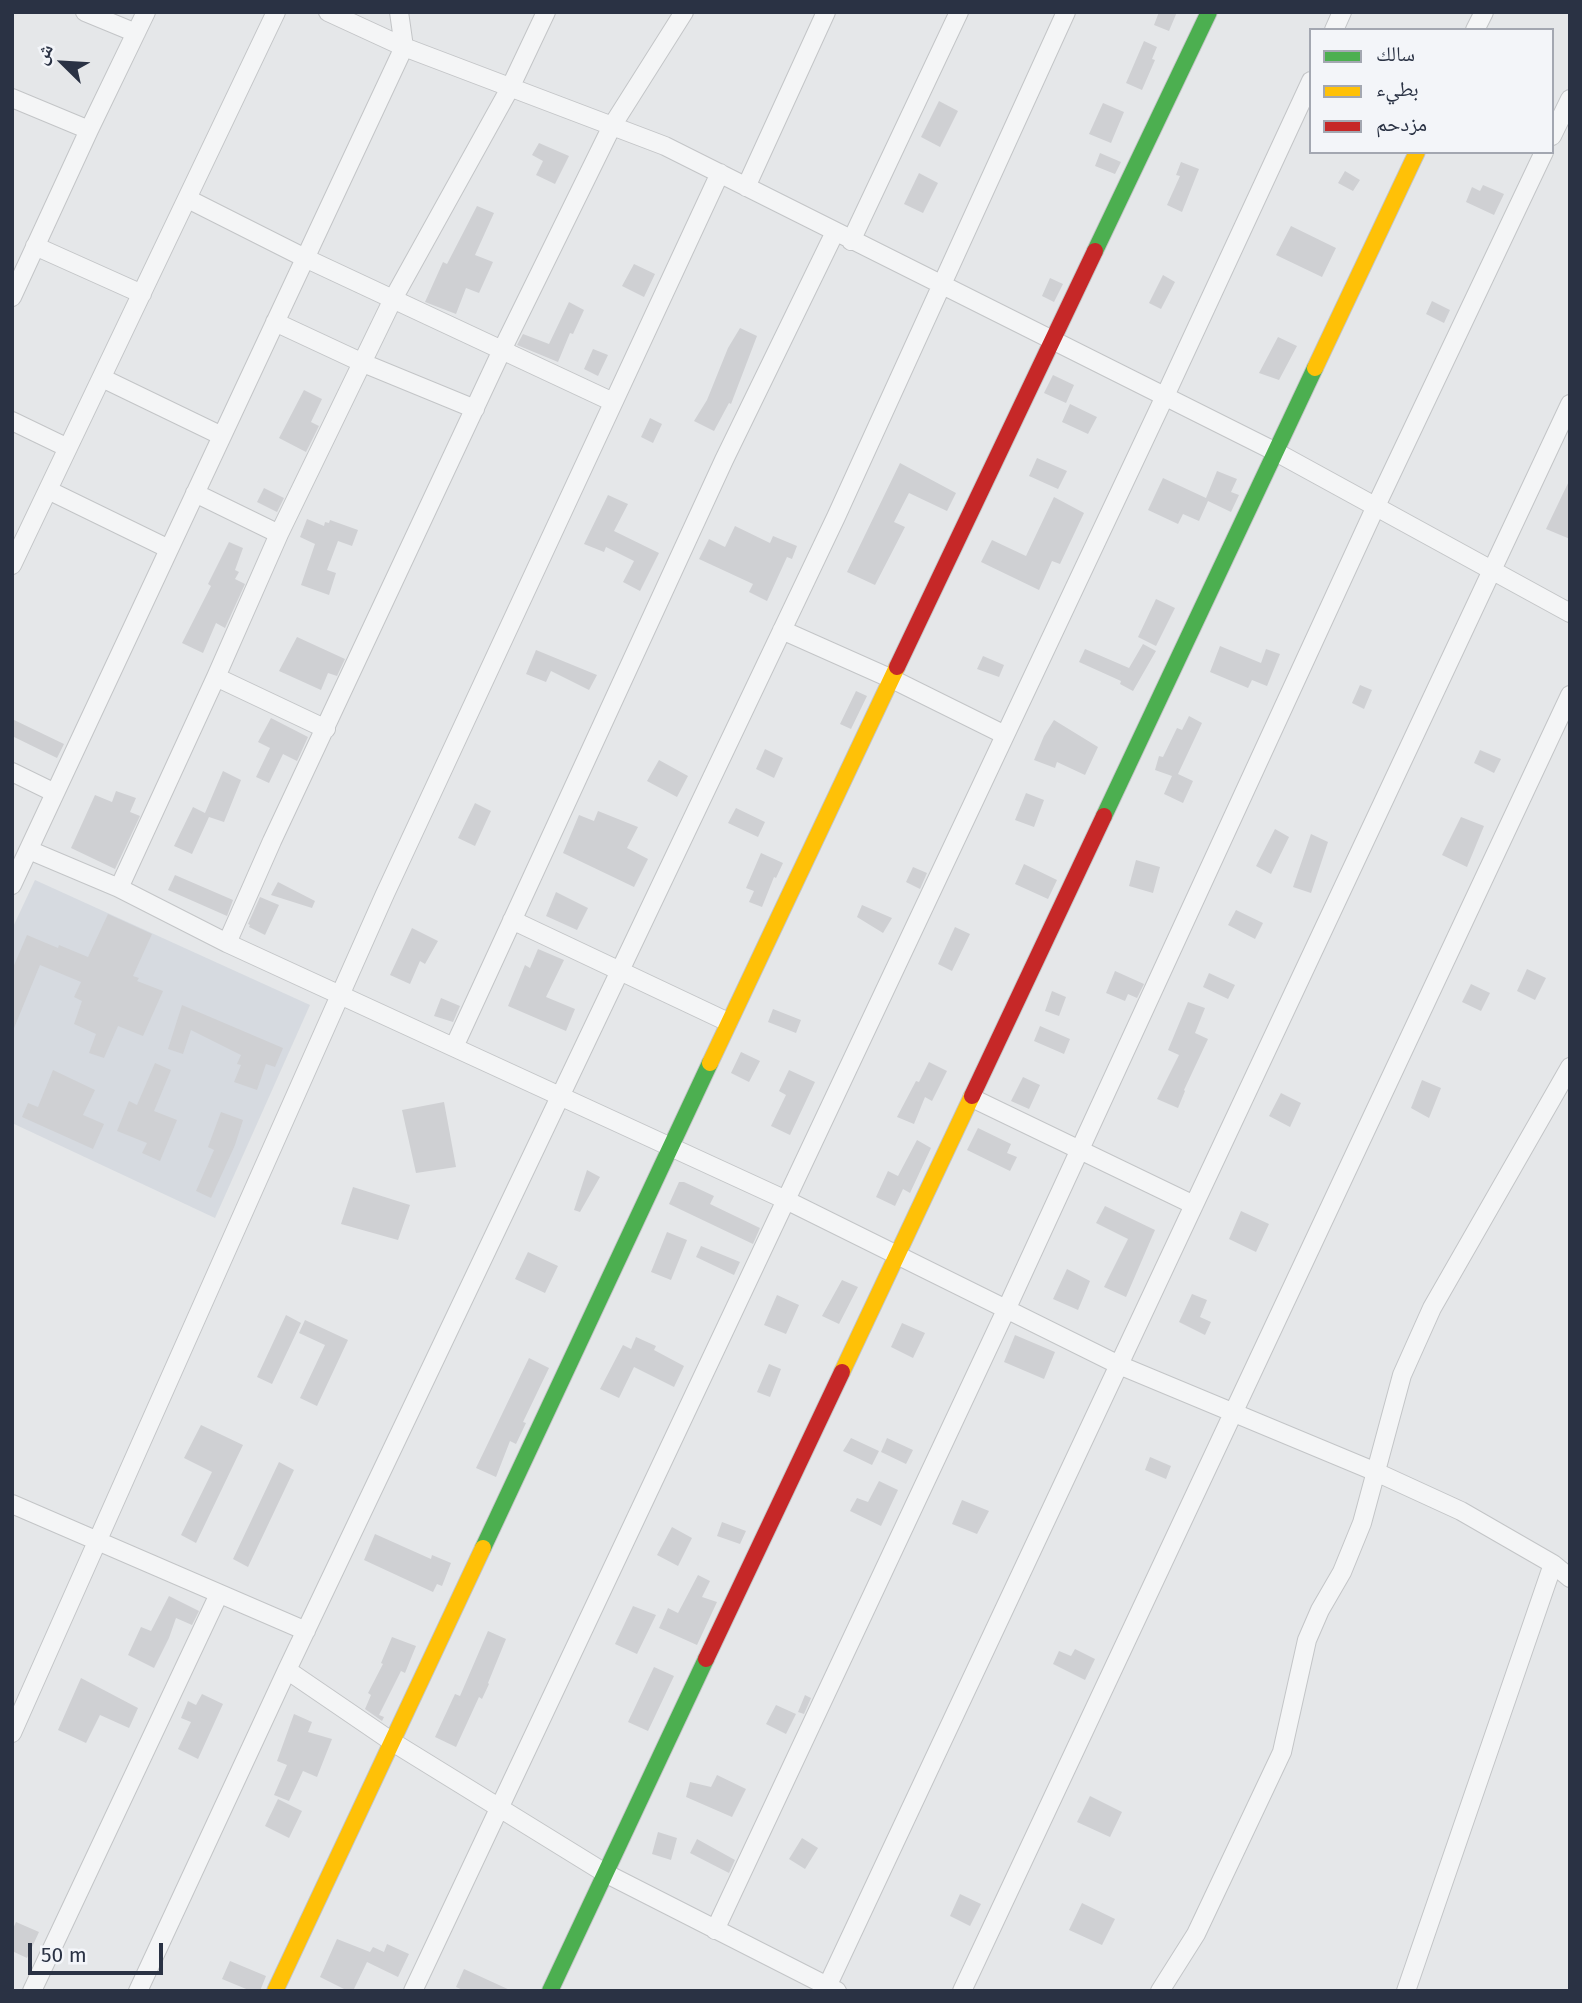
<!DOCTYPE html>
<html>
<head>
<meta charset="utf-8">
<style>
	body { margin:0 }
	#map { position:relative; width:1582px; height:2003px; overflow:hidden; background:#e5e7e9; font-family:"Fira Sans","Noto Naskh Arabic",sans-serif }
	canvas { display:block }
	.frame { position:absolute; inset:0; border:14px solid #2a3244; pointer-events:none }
	.legend { position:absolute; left:1309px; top:28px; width:245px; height:126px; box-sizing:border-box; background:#f3f5f9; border:2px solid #a3a7b1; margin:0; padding:9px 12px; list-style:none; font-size:21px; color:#2a3244 }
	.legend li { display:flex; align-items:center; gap:14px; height:35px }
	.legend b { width:35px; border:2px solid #a3a7b1 }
	.north { position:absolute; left:28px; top:28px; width:70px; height:70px; -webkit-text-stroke:5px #f3f5f9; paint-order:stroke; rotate:294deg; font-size:19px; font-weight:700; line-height:28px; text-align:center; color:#2a3244 }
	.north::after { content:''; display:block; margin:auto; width:24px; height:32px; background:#2a3244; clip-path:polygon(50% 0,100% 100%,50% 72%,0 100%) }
	.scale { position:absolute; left:28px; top:1943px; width:135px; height:32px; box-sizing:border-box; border:4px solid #2a3244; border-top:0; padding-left:9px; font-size:21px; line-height:24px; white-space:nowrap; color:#2a3244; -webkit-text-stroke:5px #f3f5f9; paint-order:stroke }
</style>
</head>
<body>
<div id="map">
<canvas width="1582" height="2003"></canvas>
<div class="frame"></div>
<ul class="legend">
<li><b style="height:9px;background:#4caf50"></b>سالك</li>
<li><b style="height:9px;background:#ffc107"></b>بطيء</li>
<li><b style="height:9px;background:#c62828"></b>مزدحم</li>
</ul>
<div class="north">ش</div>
<div class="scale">50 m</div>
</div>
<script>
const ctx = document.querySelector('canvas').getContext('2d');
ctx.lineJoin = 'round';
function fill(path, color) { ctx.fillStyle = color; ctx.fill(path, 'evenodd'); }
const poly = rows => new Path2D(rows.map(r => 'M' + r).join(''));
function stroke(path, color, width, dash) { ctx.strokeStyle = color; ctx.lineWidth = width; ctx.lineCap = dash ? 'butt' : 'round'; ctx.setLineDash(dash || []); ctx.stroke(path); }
fill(poly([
	[35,880,310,1005,215,1218,12,1123,12,929]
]), '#d6dae0');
fill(poly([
	[1159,12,1177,12,1169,31,1154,25],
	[1144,41,1157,47,1152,59,1155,60,1142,90,1126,83],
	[939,101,958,111,940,147,921,137],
	[1103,103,1124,112,1111,143,1089,134],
	[539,143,569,156,555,184,536,175,543,161,532,155],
	[1100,153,1121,162,1115,174,1095,166],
	[1181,162,1199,169,1182,212,1167,205,1180,176,1176,175],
	[1345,171,1360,180,1353,191,1338,183],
	[919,173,938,183,923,213,904,204],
	[1483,185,1504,194,1494,215,1466,202,1472,187,1480,191],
	[477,206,494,213,475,255,493,262,479,293,466,288,456,314,425,302,443,262,447,264],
	[1291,226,1336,248,1322,277,1276,255],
	[634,264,655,274,644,297,622,286],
	[1163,275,1175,282,1161,309,1149,303],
	[1050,278,1063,284,1054,302,1042,296],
	[1432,301,1450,310,1444,323,1426,314],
	[569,302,584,310,573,334,570,333,558,362,517,345,523,334,549,344],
	[740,328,757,336,731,404,729,403,714,431,694,421,707,400,728,348],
	[1278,337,1297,346,1279,380,1259,373],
	[593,349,608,355,598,376,584,369],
	[1053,375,1074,385,1066,403,1044,393],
	[304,390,322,399,311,422,319,426,306,452,279,438],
	[1070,404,1097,417,1088,434,1062,422],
	[650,418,662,424,653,443,641,437],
	[1037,458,1067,471,1058,489,1029,476],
	[900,463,956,493,947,511,909,493,894,522,905,527,875,585,847,572],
	[1217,471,1237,479,1231,492,1239,495,1231,512,1208,501,1199,521,1183,514,1178,524,1148,510,1163,478,1206,498],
	[1570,479,1570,539,1546,529],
	[264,488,284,498,277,512,257,502],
	[608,495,628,504,614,531,659,553,640,591,623,582,634,561,606,547,604,552,584,544],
	[1054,497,1084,513,1060,564,1052,561,1039,590,981,562,992,540,1026,556],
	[307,519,324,526,325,522,329,523,330,520,358,530,352,546,338,541,327,570,336,573,329,595,301,585,315,544,300,537],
	[735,526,770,543,773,536,797,546,792,559,787,557,767,601,749,592,753,584,699,559,709,539,725,547],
	[229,542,243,548,235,570,239,572,235,579,245,584,225,628,216,623,203,653,182,643,211,586,208,584],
	[1156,599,1175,608,1156,646,1138,637],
	[297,637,345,659,337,676,328,673,321,690,279,671],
	[1143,644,1156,651,1133,691,1120,684,1121,681,1079,662,1085,649,1129,668],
	[1220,646,1261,663,1266,649,1280,654,1267,686,1252,680,1248,688,1210,672],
	[536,650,597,675,589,690,551,671,546,682,526,674],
	[983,656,1004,665,999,677,977,669],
	[1360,685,1372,690,1364,709,1352,703],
	[856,691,867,696,851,729,840,724],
	[1189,716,1202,723,1178,774,1193,781,1183,803,1164,794,1172,776,1155,770,1159,756,1163,757,1177,728,1182,730],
	[271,718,308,737,297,761,283,754,269,783,256,777,270,748,258,742],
	[12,719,64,744,57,758,12,736],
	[1054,720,1098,747,1085,775,1057,762,1055,768,1034,760,1044,736],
	[765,749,783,758,774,778,756,769],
	[1480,750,1501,759,1494,773,1474,763],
	[659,760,688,776,677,797,647,781],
	[223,771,241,780,224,822,209,817,192,854,174,846,193,807,205,813],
	[116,791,136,798,130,812,140,816,115,869,71,848,95,795,112,802],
	[1026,793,1044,800,1034,827,1015,820],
	[475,803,491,811,475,846,458,838],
	[736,808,765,822,758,837,728,823],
	[598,811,638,827,627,848,648,859,634,887,563,853,579,815,594,821],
	[1461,817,1484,826,1467,867,1442,855],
	[1275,829,1289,837,1271,874,1256,866],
	[1311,834,1328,842,1311,893,1293,887],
	[761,853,783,863,776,878,774,877,762,907,749,902,754,891,746,888],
	[1136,860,1160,867,1153,893,1129,886],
	[1024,864,1057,880,1048,899,1015,884],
	[913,867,927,873,920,889,906,882],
	[175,875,233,900,227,916,168,890],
	[278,882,315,901,312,908,271,895],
	[556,892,588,908,577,930,546,916],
	[260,897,279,905,265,935,249,927,250,925,248,924],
	[862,905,892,918,883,933,857,917],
	[1236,910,1263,923,1255,939,1228,925],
	[108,914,152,934,133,976,139,978,137,981,163,991,143,1036,118,1026,104,1058,89,1053,96,1034,74,1024,82,1001,74,997,81,982,40,965,12,1033,12,970,27,935,58,948,59,945,88,957],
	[955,927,970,934,952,971,938,964],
	[412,928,438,941,425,964,420,961,410,984,390,975],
	[538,949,564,960,546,997,575,1009,566,1031,508,1006,525,965,530,968],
	[1527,969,1546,978,1535,1000,1517,991],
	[1115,971,1144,984,1137,998,1128,994,1125,1001,1106,993],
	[1209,973,1235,985,1228,999,1203,987],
	[1471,984,1490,993,1481,1011,1462,1002],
	[1052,991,1066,997,1059,1016,1045,1011],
	[441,998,460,1006,453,1022,434,1016],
	[1188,1002,1205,1008,1195,1033,1208,1039,1184,1090,1185,1091,1178,1108,1157,1099,1179,1055,1168,1050],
	[182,1005,283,1048,275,1067,266,1064,257,1090,234,1082,241,1065,237,1064,241,1055,191,1030,183,1054,168,1049],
	[773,1009,801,1020,796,1033,768,1022],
	[1040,1026,1070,1039,1064,1054,1034,1041],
	[741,1052,760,1061,749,1082,731,1073],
	[929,1062,947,1071,932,1101,925,1097,914,1124,897,1117,916,1081,919,1082],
	[155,1063,171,1070,154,1111,177,1120,160,1161,142,1153,147,1143,117,1131,129,1101,137,1105],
	[53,1070,95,1090,83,1115,104,1124,93,1149,22,1117,28,1103,38,1107],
	[789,1070,815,1082,790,1135,771,1126,786,1095,779,1091],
	[1023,1077,1040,1085,1029,1109,1011,1101],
	[1422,1080,1441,1088,1429,1118,1411,1108],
	[1281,1093,1301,1103,1290,1127,1269,1116],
	[444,1102,456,1167,416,1173,402,1110],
	[221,1112,243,1120,235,1145,211,1198,196,1191,214,1150,208,1147],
	[978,1128,1011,1144,1007,1153,1017,1157,1010,1171,967,1150],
	[917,1140,931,1148,910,1193,903,1189,895,1206,876,1197,888,1171,898,1176],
	[587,1170,600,1177,580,1212,574,1210],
	[679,1182,684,1182,714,1196,710,1204,760,1228,753,1244,669,1204],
	[353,1187,410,1205,398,1240,341,1224],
	[1105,1206,1155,1230,1126,1297,1104,1287,1128,1239,1096,1223],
	[1241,1211,1269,1224,1256,1252,1229,1239],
	[667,1232,687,1240,671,1280,651,1272],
	[701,1246,740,1262,734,1275,696,1257],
	[528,1252,558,1266,545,1293,515,1279],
	[1067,1269,1090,1281,1078,1310,1053,1299],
	[842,1280,858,1287,839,1324,822,1316],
	[1192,1294,1207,1300,1200,1317,1211,1322,1205,1335,1179,1322],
	[777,1295,799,1305,786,1334,764,1325],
	[286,1315,301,1323,272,1384,257,1377],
	[305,1320,348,1340,317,1406,300,1398,325,1345,299,1333],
	[902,1323,925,1333,913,1358,891,1347],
	[1015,1335,1055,1352,1044,1379,1004,1362],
	[636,1337,656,1346,654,1350,684,1366,674,1387,634,1367,619,1398,600,1389,623,1345,631,1349],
	[529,1358,549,1368,523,1422,526,1423,516,1444,510,1441,496,1477,476,1468],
	[769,1364,781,1369,770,1397,757,1392],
	[201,1425,243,1445,196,1543,181,1535,212,1472,184,1458],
	[851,1438,879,1451,872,1465,843,1451],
	[887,1438,913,1450,906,1464,881,1452],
	[1150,1457,1171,1466,1166,1479,1145,1470],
	[279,1462,294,1470,248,1567,233,1559],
	[879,1481,898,1490,881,1526,850,1511,857,1498,868,1502],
	[962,1500,989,1511,977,1534,952,1524],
	[722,1522,746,1531,740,1544,717,1536],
	[672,1527,692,1538,678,1566,657,1555],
	[375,1534,431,1559,432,1555,451,1563,442,1586,437,1584,433,1592,364,1560],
	[698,1575,710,1581,702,1597,717,1602,697,1645,659,1628,668,1608,678,1613],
	[169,1596,199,1611,192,1625,176,1618,169,1638,154,1668,128,1655,141,1627,151,1631],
	[633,1606,656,1615,637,1654,615,1644],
	[488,1631,506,1639,488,1683,489,1684,482,1699,479,1697,456,1747,435,1737,455,1694,460,1696],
	[392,1637,416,1646,405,1673,401,1671,379,1715,384,1717,382,1721,365,1709,371,1695,368,1693,383,1664,381,1663],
	[1075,1649,1095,1659,1085,1680,1053,1664,1059,1651,1071,1656],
	[654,1667,674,1676,648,1731,628,1722],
	[81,1678,138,1708,129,1728,100,1715,86,1743,58,1730],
	[202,1694,223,1704,198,1759,178,1749,191,1722,181,1718,188,1701,196,1705],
	[805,1695,811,1698,804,1714,798,1712],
	[776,1705,796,1714,786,1734,766,1724],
	[294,1714,312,1722,308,1732,332,1739,317,1777,303,1771,289,1801,274,1795,287,1765,277,1761],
	[717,1775,746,1789,732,1817,686,1797,690,1782,711,1787],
	[1090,1796,1122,1812,1110,1837,1077,1822],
	[278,1799,302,1811,289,1838,265,1826],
	[658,1832,677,1838,671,1860,652,1854],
	[802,1838,818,1848,805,1869,789,1859],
	[697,1839,735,1860,729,1873,690,1853],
	[960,1894,981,1904,970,1926,950,1916],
	[1082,1903,1115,1919,1102,1945,1069,1930],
	[16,1922,39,1932,27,1958,12,1951,12,1931],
	[337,1939,370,1952,373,1947,384,1952,387,1944,409,1954,398,1977,367,1962,353,1991,348,1991,320,1977],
	[230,1961,266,1976,260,1991,251,1991,222,1979],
	[464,1969,512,1991,465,1991,456,1987]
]), '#cfd0d3');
const street = poly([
	[85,12,136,33],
	[328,12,404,47,665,146,1276,452,1570,613],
	[1334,30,1342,12],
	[1475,30,1484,12],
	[12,98,89,130],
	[1552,136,1570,99],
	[746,187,826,12],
	[188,199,305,258,613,402],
	[851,241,959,12],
	[35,246,142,294],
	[12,297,89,130,146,12],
	[275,322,363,363,475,409],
	[102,378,222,436],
	[12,421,68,448],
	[48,490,169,549],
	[195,493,279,534],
	[12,565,276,12],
	[782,630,892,679,1005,735],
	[216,677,326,729],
	[12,772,55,793],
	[29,850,119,888,227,943,786,1200,1119,1365,1376,1472,1461,1511,1553,1564,1570,1578],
	[12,885,404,47,399,12],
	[119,888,216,677,279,534,393,299,510,88,546,12],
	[512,920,728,1022],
	[227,943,272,841,502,350,612,126,684,12],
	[454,1047,724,460,835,232],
	[972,1098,1194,1205],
	[12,1504,306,1631],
	[287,1670,391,1741,605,1873,837,1991],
	[12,1733,385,894,720,173],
	[715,1930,1006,1310,1376,506,1544,152],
	[32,1991,219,1594],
	[138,1991,287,1670,836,517,1066,12],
	[413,1991,1165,396,1311,81],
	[825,1991,1570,404],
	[962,1991,1570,695],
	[1160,1991,1196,1934,1282,1752,1307,1640,1320,1610,1342,1572,1362,1523,1402,1375,1432,1308,1570,1067],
	[1406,1991,1553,1564]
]);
const fast = poly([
	[1095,251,1209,12],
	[1104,816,1315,368],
	[483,1548,710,1063],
	[550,1991,706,1659]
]);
const slow = poly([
	[1315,368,1417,152],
	[710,1063,897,667],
	[842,1372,972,1096],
	[275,1991,483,1548]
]);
const jam = poly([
	[897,667,1095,251],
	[972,1096,1104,816],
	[706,1659,842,1372]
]);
stroke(street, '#c3c5c7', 20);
stroke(fast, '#c3c5c7', 18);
stroke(slow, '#c3c5c7', 18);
stroke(jam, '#c3c5c7', 18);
stroke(street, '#f4f5f6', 18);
stroke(fast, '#4caf50', 16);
stroke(slow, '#ffc107', 16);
stroke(jam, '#c62828', 16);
</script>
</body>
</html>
